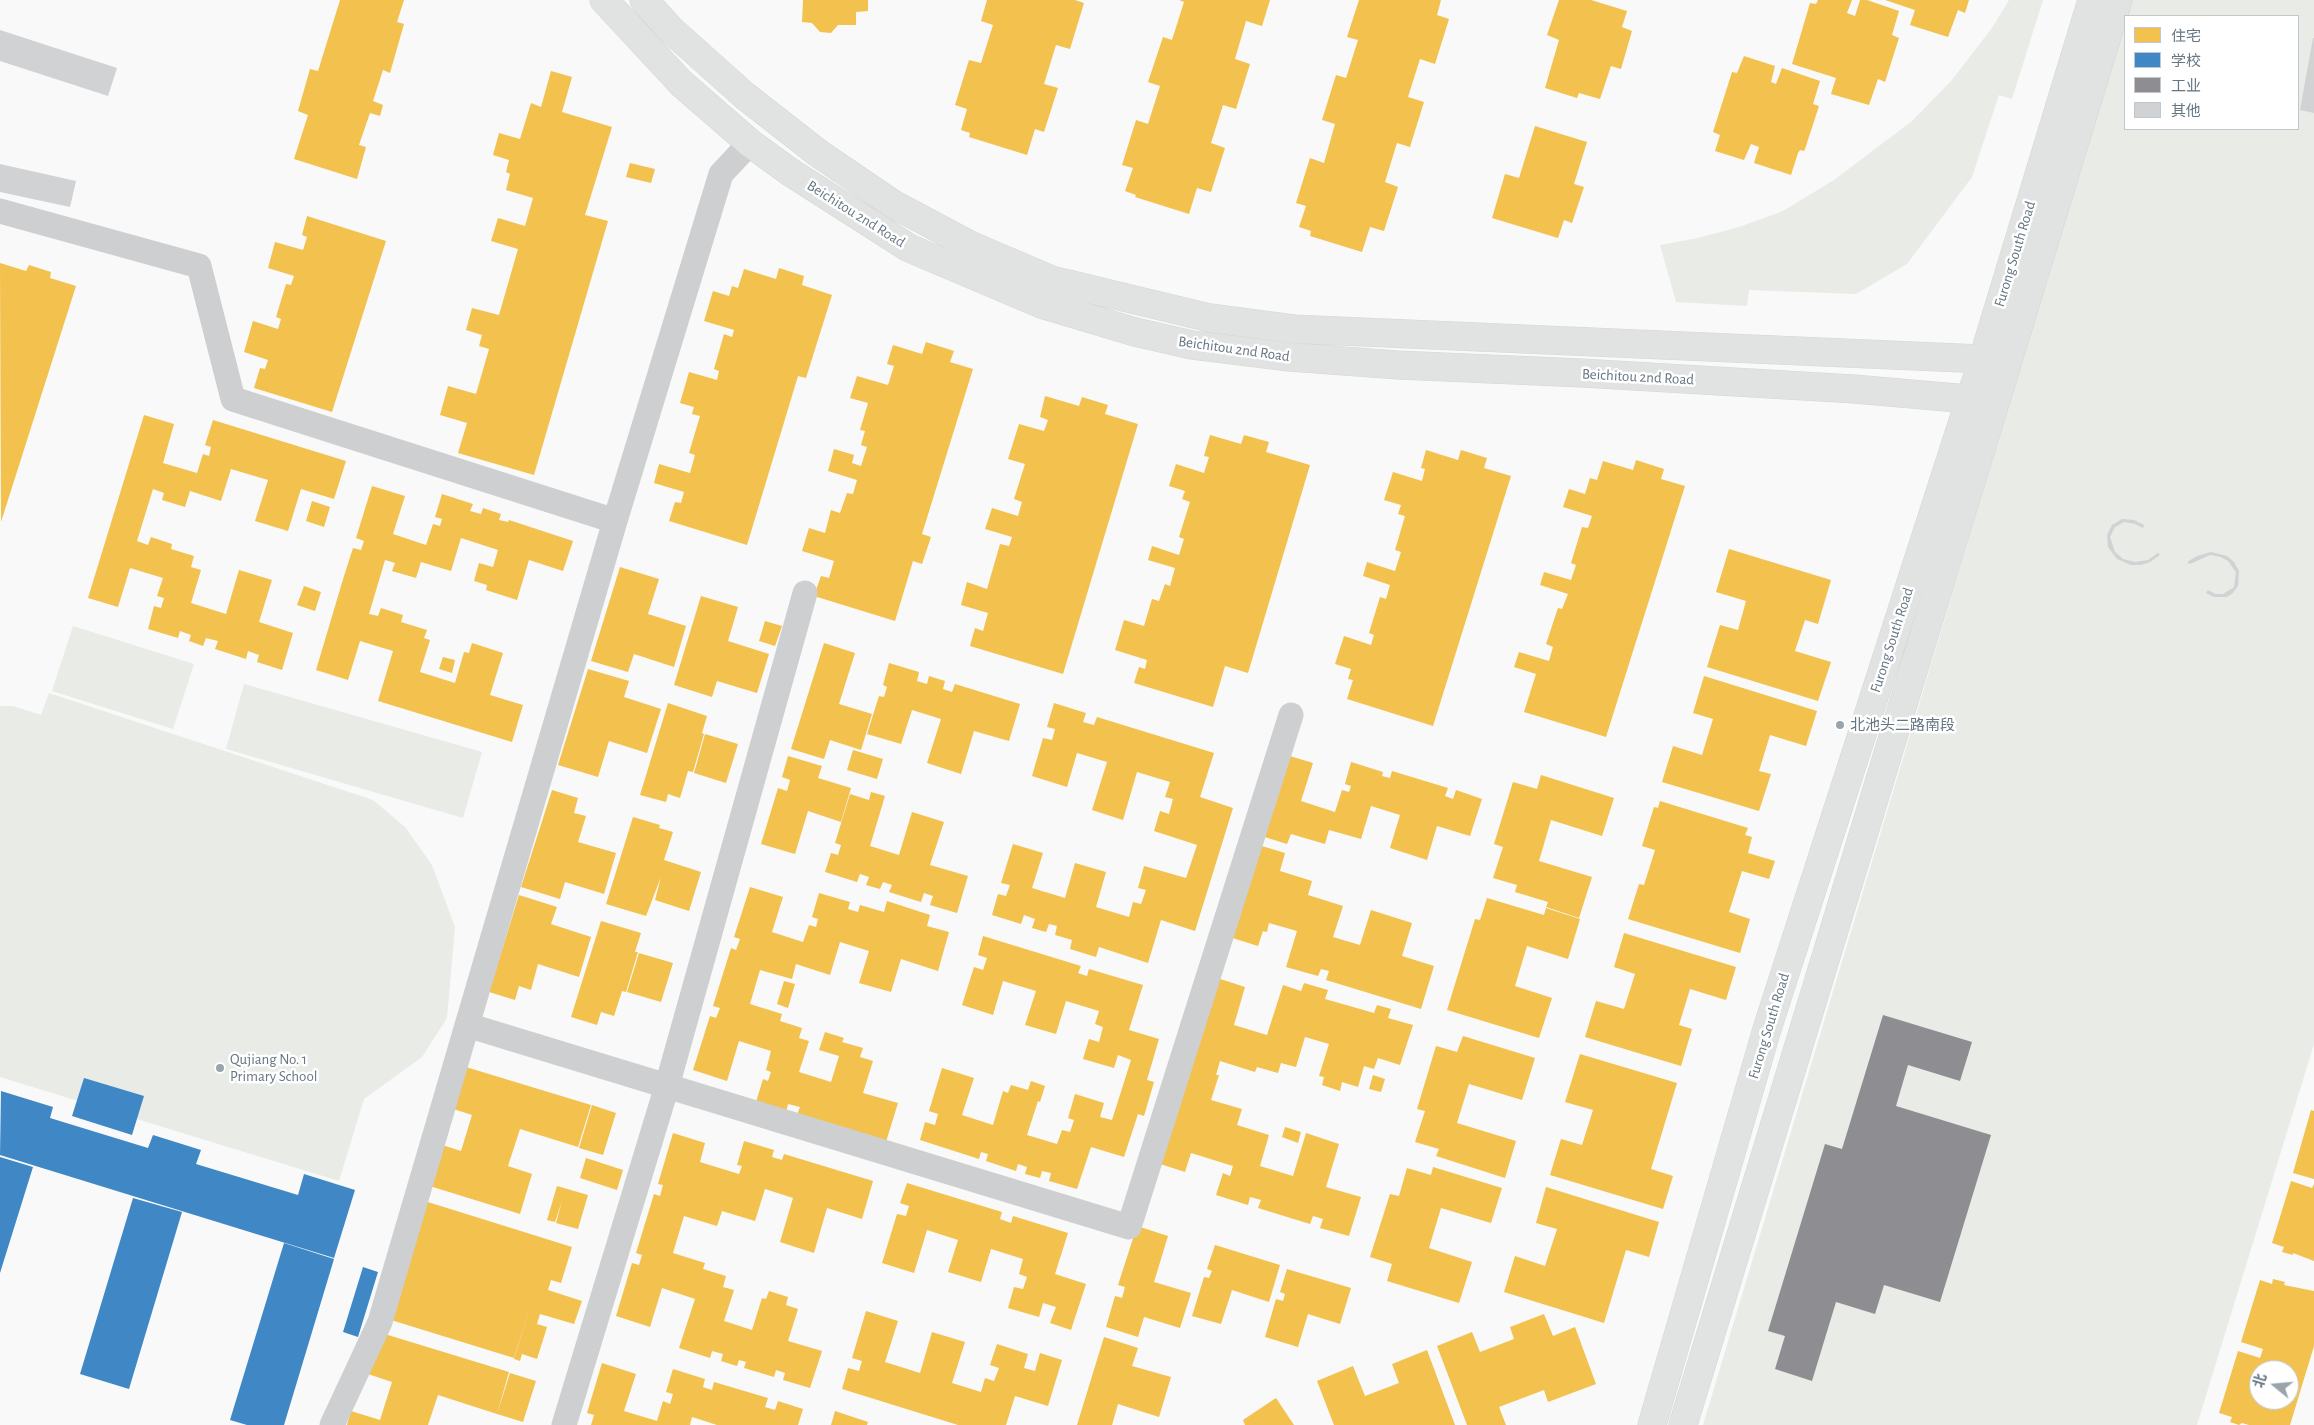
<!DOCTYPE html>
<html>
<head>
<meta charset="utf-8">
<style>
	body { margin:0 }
	#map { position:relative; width:2314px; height:1425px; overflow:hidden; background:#f9f9f9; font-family:"Alegreya Sans","Noto Sans SC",sans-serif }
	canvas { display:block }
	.legend { position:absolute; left:2124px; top:15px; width:175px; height:115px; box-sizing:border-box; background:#fff; border:1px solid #c1c8cd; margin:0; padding:6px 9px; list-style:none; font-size:15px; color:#657683 }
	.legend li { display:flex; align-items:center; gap:10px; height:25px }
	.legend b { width:25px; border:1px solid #c1c8cd }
	.north { position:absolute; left:2249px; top:1360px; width:50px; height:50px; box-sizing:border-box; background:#fff; border:1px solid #c1c8cd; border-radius:50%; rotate:287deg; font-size:14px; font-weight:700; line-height:20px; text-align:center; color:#657683 }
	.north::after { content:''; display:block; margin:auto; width:18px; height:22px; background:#99a4ac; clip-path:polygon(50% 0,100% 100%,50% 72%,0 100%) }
</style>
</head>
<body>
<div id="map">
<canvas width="2314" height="1425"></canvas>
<ul class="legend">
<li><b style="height:14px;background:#f2c14e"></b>住宅</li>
<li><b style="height:14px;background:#3f88c5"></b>学校</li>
<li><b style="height:14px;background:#8d8d92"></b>工业</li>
<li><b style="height:14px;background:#d0d2d3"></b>其他</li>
</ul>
<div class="north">北</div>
</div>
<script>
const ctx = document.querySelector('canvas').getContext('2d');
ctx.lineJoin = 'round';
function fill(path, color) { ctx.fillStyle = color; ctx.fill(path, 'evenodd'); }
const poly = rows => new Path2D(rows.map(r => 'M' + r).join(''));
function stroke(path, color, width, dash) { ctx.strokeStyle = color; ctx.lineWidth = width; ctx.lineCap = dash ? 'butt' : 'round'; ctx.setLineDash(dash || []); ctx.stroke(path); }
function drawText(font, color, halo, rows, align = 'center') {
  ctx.font = font + ' "Alegreya Sans","Noto Sans SC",sans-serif'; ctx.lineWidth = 5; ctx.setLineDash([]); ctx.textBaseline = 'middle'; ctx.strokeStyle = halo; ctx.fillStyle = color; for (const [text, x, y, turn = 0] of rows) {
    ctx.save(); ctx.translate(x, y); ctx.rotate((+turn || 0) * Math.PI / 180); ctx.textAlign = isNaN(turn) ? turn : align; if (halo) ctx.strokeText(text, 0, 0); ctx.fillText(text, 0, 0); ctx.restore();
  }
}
fill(poly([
	[2009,0,2043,0,2012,99,1999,95,1972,177,1907,264,1856,294,1749,290,1747,306,1676,302,1660,245,1698,238,1739,227,1783,211,1834,180,1912,121,1951,81,1992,28],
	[2131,0,2314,0,2314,1044,2197,1425,1703,1425,2125,18,2125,129,2298,129,2298,16,2126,16],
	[73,626,194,664,173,729,52,691],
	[244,684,482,752,463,818,226,749],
	[49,693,373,800,405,827,432,865,455,927,447,1018,422,1057,364,1099,339,1181,0,1077,0,706,13,706,41,715]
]), '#e8ebe6');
fill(poly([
	[340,0,404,0,397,22,404,24,390,73,383,70,373,101,383,105,380,116,370,113,359,145,366,147,357,179,294,159,308,115,298,111,310,69,318,71],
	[803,0,868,0,868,11,856,12,856,25,838,25,831,33,820,32,812,23,802,22],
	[987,0,1075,0,1084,3,1070,49,1056,45,1044,84,1058,88,1044,132,1035,129,1027,155,969,137,970,133,961,130,967,109,955,105,969,60,981,63,993,25,981,21],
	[1179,0,1270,0,1262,26,1246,21,1235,59,1250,64,1236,109,1223,105,1211,143,1225,148,1211,192,1197,188,1189,214,1135,197,1136,195,1125,191,1133,168,1122,165,1136,120,1148,124,1160,86,1148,82,1163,37,1172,40,1184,2],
	[1359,0,1441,0,1437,15,1449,19,1435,64,1420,59,1408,97,1424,102,1410,147,1397,143,1385,182,1398,187,1384,231,1370,227,1362,252,1310,236,1311,231,1299,227,1306,206,1296,203,1310,158,1324,163,1335,124,1322,120,1336,75,1346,78,1358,40,1347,37],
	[1559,0,1591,0,1627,11,1622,27,1632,31,1621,69,1611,66,1600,99,1579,93,1577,98,1545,88,1559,40,1547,35],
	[1818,0,1852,0,1847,13,1855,16,1860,0,1867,0,1899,11,1892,35,1899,38,1885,82,1878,79,1869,105,1831,94,1836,78,1792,64,1810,3,1816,4],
	[1885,0,1969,0,1965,13,1958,10,1948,37,1910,25,1915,10],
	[1744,56,1775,66,1771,82,1776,84,1782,68,1820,81,1813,104,1819,106,1805,149,1804,151,1800,150,1798,153,1791,175,1754,163,1759,147,1751,144,1744,160,1715,151,1720,135,1713,132,1732,72,1737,73],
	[551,71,572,77,562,112,612,127,585,215,608,221,534,475,458,453,467,423,440,415,448,386,476,394,489,349,479,346,482,335,466,330,472,308,499,315,518,249,491,241,498,218,525,226,533,198,506,190,510,174,506,172,509,160,493,155,499,133,520,139,531,103,541,107],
	[1535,126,1587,142,1574,184,1584,187,1572,223,1564,220,1558,238,1492,218,1505,174,1519,178],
	[630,163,655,169,651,183,626,177],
	[307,216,386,241,332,412,254,388,260,368,265,369,268,360,244,352,253,321,278,329,281,319,276,317,286,284,291,285,294,276,268,268,275,242,303,250,307,237,302,235],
	[0,263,26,271,29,265,51,272,50,278,76,286,1,522],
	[779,268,804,276,802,285,832,295,806,378,798,376,747,545,669,521,675,502,681,503,684,492,654,483,659,464,690,473,695,455,689,453,700,416,692,414,694,407,680,403,689,372,717,380,719,371,714,369,724,334,732,337,734,330,704,321,713,291,729,296,732,286,738,288,744,269,776,279],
	[926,342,954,351,950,362,973,369,922,534,931,537,922,564,913,561,895,621,814,596,821,576,829,578,834,561,802,551,809,528,825,533,831,510,840,513,847,493,853,494,857,480,828,471,834,449,854,455,852,463,861,466,867,447,861,445,865,431,860,430,868,403,850,398,857,376,888,385,894,366,887,364,893,345,922,354],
	[1045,396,1079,406,1082,397,1108,405,1105,414,1138,424,1063,674,970,646,975,628,983,631,988,613,961,605,967,582,987,589,1000,544,1009,546,1012,537,985,529,992,508,1018,516,1022,502,1014,499,1025,464,1008,459,1019,424,1044,431,1048,420,1040,417],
	[144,415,174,424,163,463,197,473,203,454,209,456,211,447,205,445,213,420,346,461,334,499,301,489,288,531,255,521,268,480,231,469,221,501,190,491,185,507,162,500,164,493,153,489,137,541,148,545,151,537,172,544,171,549,194,556,191,567,201,570,191,603,226,614,239,570,272,580,259,622,293,633,282,670,257,662,259,655,248,651,246,659,215,649,218,641,206,638,203,646,189,641,191,635,180,631,178,638,148,629,154,606,161,608,164,598,157,596,163,578,130,568,118,607,88,598],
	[1210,435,1241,444,1244,435,1269,442,1266,452,1310,465,1248,673,1225,666,1213,707,1134,683,1139,667,1145,669,1147,660,1115,650,1124,620,1144,626,1152,599,1159,601,1165,584,1170,586,1175,568,1148,560,1152,546,1179,555,1184,539,1179,537,1190,502,1182,499,1185,491,1169,486,1176,464,1204,473,1209,457,1204,456],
	[1426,450,1458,460,1461,450,1487,458,1484,468,1511,476,1433,726,1347,699,1353,680,1348,679,1351,669,1335,664,1344,636,1371,645,1374,635,1369,633,1380,597,1386,599,1390,585,1363,576,1367,562,1395,571,1401,552,1395,550,1405,516,1398,514,1401,505,1384,500,1393,472,1422,481,1425,469,1421,468],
	[1636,460,1664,469,1661,479,1685,486,1606,737,1524,712,1536,674,1514,667,1519,652,1549,661,1553,647,1546,644,1558,608,1562,609,1568,594,1540,585,1544,572,1571,580,1576,565,1571,563,1582,527,1588,528,1592,516,1563,507,1569,489,1585,494,1590,478,1597,480,1603,461,1633,470],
	[372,486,405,496,393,534,426,545,433,524,440,526,442,519,435,517,442,494,473,504,470,511,481,514,483,508,501,514,499,520,508,522,509,520,573,541,563,571,529,560,517,600,486,590,487,585,474,581,479,563,493,567,498,550,461,538,451,571,421,562,416,578,392,571,395,563,385,560,369,614,378,616,381,608,403,615,401,622,427,630,424,638,430,640,420,672,455,683,464,652,469,653,472,643,503,653,490,695,523,705,512,742,378,701,393,651,360,641,348,680,316,670,344,576,354,579,344,576,353,548,361,550,364,541,356,538],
	[312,501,330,507,324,527,306,521],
	[1729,549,1831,580,1818,624,1805,620,1795,651,1831,662,1818,701,1707,667,1720,625,1738,630,1746,601,1716,592],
	[620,567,659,579,648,614,686,626,674,667,634,654,628,672,591,661],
	[304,586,321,592,315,611,297,605],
	[701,596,738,607,728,641,769,654,757,693,717,681,712,697,674,685],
	[765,621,782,626,775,646,759,641],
	[824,643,855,653,839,704,872,714,861,750,830,740,824,759,791,749],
	[443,657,455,660,452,673,439,669],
	[889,663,919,672,917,681,927,684,929,676,945,681,943,689,952,692,955,684,1020,704,1009,741,974,731,961,774,927,763,941,719,912,710,901,744,867,734,879,696,884,697,887,687,883,685],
	[588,669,629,681,624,697,661,709,647,753,609,741,598,777,558,765],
	[1704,676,1817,711,1806,746,1770,735,1759,771,1771,774,1759,811,1662,782,1673,746,1702,755,1713,719,1693,713],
	[668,703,707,716,702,733,704,734,693,772,688,771,680,798,668,794,666,802,640,795],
	[1054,703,1086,713,1083,722,1094,725,1097,717,1214,753,1200,797,1233,808,1195,931,1161,920,1148,963,1099,947,1096,957,1070,949,1072,940,1055,935,1057,926,1049,924,1046,932,1032,928,1035,919,1024,915,1021,924,992,915,998,894,1006,896,1010,885,1001,883,1013,844,1043,853,1032,888,1065,898,1075,863,1106,872,1096,907,1129,917,1133,902,1141,904,1146,890,1138,888,1144,866,1186,878,1197,845,1154,831,1160,811,1169,814,1173,799,1165,797,1170,782,1137,772,1123,820,1092,810,1107,762,1077,753,1067,787,1032,776,1043,738,1052,740,1055,729,1047,727],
	[705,734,738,744,726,783,694,773],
	[853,750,883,759,877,779,847,770],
	[1280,753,1313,763,1301,801,1335,812,1342,790,1349,792,1351,786,1345,784,1351,762,1383,772,1382,776,1390,778,1392,771,1448,788,1445,796,1453,799,1456,790,1482,799,1470,836,1437,826,1427,860,1390,848,1400,815,1371,806,1361,839,1329,830,1325,844,1291,834,1287,844,1255,834],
	[788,756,822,766,818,778,851,788,841,822,808,811,795,854,761,844,778,788,787,791,790,780,782,777],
	[1541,775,1614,798,1602,836,1551,820,1539,861,1592,877,1579,918,1546,907,1548,902,1515,892,1517,885,1493,878,1503,847,1494,844,1513,782,1537,789],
	[552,790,578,798,574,813,586,816,578,842,616,853,604,894,565,882,560,899,521,887],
	[871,792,885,796,870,846,899,855,912,812,944,822,930,865,968,876,957,913,930,905,933,896,924,893,921,902,889,892,892,885,883,882,880,889,866,885,869,877,860,874,857,882,825,872,831,853,838,855,841,845,835,843,850,794,869,800],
	[1660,801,1748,828,1745,835,1752,837,1748,853,1775,861,1769,879,1742,871,1729,912,1750,919,1740,953,1628,919,1639,884,1644,885,1655,850,1642,846,1654,807,1658,808],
	[633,817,660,825,659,828,673,832,664,860,701,872,689,911,655,900,661,877,646,916,606,904],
	[1252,843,1285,853,1280,871,1312,881,1308,895,1343,906,1333,937,1360,945,1371,910,1412,923,1402,956,1434,966,1421,1009,1326,980,1329,971,1321,969,1318,976,1286,967,1297,931,1269,923,1267,932,1263,931,1258,946,1223,935],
	[750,887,783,897,772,932,803,942,809,925,816,927,818,919,812,917,819,893,850,902,848,909,858,912,860,905,884,912,887,901,930,915,927,926,949,932,938,971,901,959,891,992,859,983,869,951,840,942,830,975,796,964,792,979,760,970,750,1004,782,1014,780,1021,802,1028,799,1038,809,1041,799,1072,831,1082,839,1056,819,1050,825,1032,844,1038,842,1042,863,1048,860,1057,873,1061,863,1093,898,1103,886,1142,797,1115,800,1107,788,1104,786,1112,756,1102,763,1079,768,1081,771,1072,766,1070,771,1051,739,1041,727,1081,693,1070,710,1016,716,1018,720,1008,713,1006,731,948,736,950,740,939,734,937],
	[519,895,557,907,551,924,591,937,579,977,538,964,531,990,519,986,515,1000,489,992],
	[1487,898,1544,915,1546,908,1580,919,1568,959,1527,946,1515,986,1552,998,1539,1038,1447,1010,1475,919,1480,920],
	[601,921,641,933,635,952,638,952,626,992,622,991,614,1016,601,1012,597,1025,571,1017],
	[1624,933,1736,967,1726,1000,1690,989,1679,1025,1692,1029,1681,1066,1585,1037,1596,1001,1624,1009,1635,974,1614,967],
	[983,936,1081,966,1078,973,1087,976,1089,969,1143,985,1129,1030,1159,1039,1147,1080,1154,1082,1144,1116,1138,1114,1124,1157,1091,1147,1077,1189,1049,1181,1051,1173,1042,1171,1040,1178,1025,1174,1027,1167,1018,1164,1016,1171,986,1161,988,1154,981,1152,979,1159,920,1140,925,1122,935,1125,938,1114,929,1111,942,1068,974,1078,962,1115,993,1125,1003,1091,1008,1093,1011,1085,1028,1090,1031,1081,1045,1086,1040,1102,1038,1101,1027,1135,1057,1144,1062,1130,1070,1132,1074,1120,1068,1118,1075,1094,1104,1103,1100,1117,1112,1120,1131,1060,1118,1055,1114,1068,1083,1059,1089,1039,1099,1042,1103,1027,1095,1024,1099,1011,1066,1001,1056,1034,1025,1025,1036,991,1003,981,993,1015,962,1005,974,967,983,970,987,958,978,955],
	[639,953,673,963,661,1002,627,992],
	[1211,976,1245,987,1234,1025,1267,1035,1283,985,1301,991,1304,983,1328,990,1325,999,1374,1013,1377,1005,1391,1009,1388,1018,1413,1025,1400,1065,1378,1058,1374,1069,1364,1066,1358,1087,1342,1082,1340,1091,1322,1085,1324,1077,1319,1076,1329,1044,1305,1037,1296,1067,1281,1063,1278,1073,1257,1067,1255,1072,1220,1061,1216,1075,1219,1075,1211,1100,1242,1109,1237,1125,1269,1135,1260,1166,1293,1176,1306,1133,1339,1144,1326,1187,1361,1197,1349,1236,1320,1228,1323,1219,1313,1216,1310,1224,1258,1208,1261,1200,1250,1197,1248,1205,1216,1195,1223,1173,1230,1176,1233,1166,1191,1153,1185,1172,1154,1162],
	[784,981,795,984,788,1008,777,1004],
	[1463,1036,1535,1058,1522,1100,1469,1084,1457,1123,1516,1141,1505,1178,1436,1156,1439,1149,1415,1142,1425,1111,1417,1109,1436,1046,1457,1052],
	[1580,1054,1677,1083,1651,1169,1673,1176,1663,1209,1550,1175,1561,1139,1582,1145,1593,1110,1565,1102],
	[456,1064,591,1105,578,1147,520,1129,508,1166,532,1174,520,1214,420,1183,433,1142,461,1151,472,1115,444,1106],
	[1373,1075,1385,1079,1381,1092,1369,1089],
	[592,1105,616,1113,603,1155,579,1148],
	[2311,1110,2314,1111,2314,1179,2293,1173],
	[1285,1127,1301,1132,1298,1143,1282,1137],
	[673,1133,705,1143,700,1162,739,1174,742,1166,737,1165,744,1141,774,1150,772,1157,782,1160,784,1154,873,1181,862,1219,827,1208,814,1253,780,1242,793,1198,765,1189,755,1221,722,1211,717,1226,684,1216,673,1253,705,1263,703,1269,726,1276,723,1287,734,1290,724,1321,752,1330,762,1298,766,1299,769,1291,788,1297,786,1305,798,1309,788,1341,822,1351,810,1388,783,1380,785,1373,776,1370,774,1377,744,1368,746,1362,739,1360,737,1366,721,1361,723,1354,712,1351,710,1358,679,1348,695,1299,662,1288,650,1327,616,1316,632,1263,639,1265,642,1255,636,1253,654,1194,660,1196,663,1185,658,1184],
	[586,1158,623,1170,617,1190,580,1178],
	[1433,1167,1502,1188,1491,1223,1441,1208,1429,1248,1472,1262,1459,1303,1387,1281,1392,1264,1370,1257,1390,1194,1399,1196,1407,1168,1431,1175],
	[2291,1181,2312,1188,2314,1184,2314,1261,2293,1253,2293,1255,2282,1252,2284,1247,2272,1243],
	[907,1183,1002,1212,1000,1219,1011,1223,1013,1216,1068,1233,1055,1274,1086,1284,1071,1330,1050,1323,1056,1307,1043,1303,1039,1317,1008,1308,1014,1287,1023,1289,1027,1277,1019,1274,1023,1259,991,1249,981,1282,948,1272,958,1240,927,1230,914,1273,882,1263,897,1214,906,1216,909,1206,900,1203],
	[557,1186,588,1195,578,1229,556,1223,562,1201,555,1222,547,1220],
	[1546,1187,1659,1222,1649,1257,1626,1250,1604,1323,1504,1292,1515,1256,1545,1266,1557,1229,1536,1223],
	[415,1198,572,1247,561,1283,551,1280,548,1290,582,1301,574,1324,540,1314,537,1324,547,1327,537,1359,522,1354,520,1361,514,1359,533,1298,514,1358,378,1316],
	[1137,1226,1168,1236,1154,1282,1191,1293,1180,1328,1144,1317,1138,1337,1106,1327,1115,1296,1122,1298,1125,1287,1118,1285],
	[1215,1245,1280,1265,1269,1302,1232,1290,1221,1324,1192,1316,1204,1277,1209,1278,1212,1271,1207,1269],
	[1287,1269,1351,1288,1340,1324,1308,1314,1298,1347,1265,1337,1276,1299,1283,1301,1285,1294,1280,1292],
	[2273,1279,2285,1282,2284,1285,2314,1291,2314,1346,2290,1425,2249,1425,2242,1423,2239,1425,2230,1422,2232,1417,2219,1413,2238,1351,2260,1358,2263,1349,2241,1342,2260,1280,2272,1284],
	[2259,1370,2289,1370,2289,1400,2259,1400],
	[866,1311,898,1321,885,1362,920,1373,932,1332,965,1342,952,1383,981,1392,985,1378,994,1381,999,1368,990,1365,997,1344,1028,1354,1024,1368,1035,1371,1040,1353,1062,1360,1048,1406,1015,1396,1006,1425,958,1425,842,1389,848,1368,859,1371,862,1361,852,1358],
	[1544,1314,1553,1336,1575,1327,1596,1384,1548,1402,1544,1390,1499,1407,1506,1425,1467,1425,1437,1346,1472,1332,1480,1352,1514,1339,1510,1327],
	[375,1331,509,1372,497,1414,438,1395,428,1425,347,1425,351,1411,380,1420,392,1382,362,1372],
	[1104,1337,1138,1348,1132,1366,1171,1377,1159,1417,1118,1404,1112,1425,1077,1425],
	[1427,1350,1455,1425,1334,1425,1317,1381,1353,1366,1365,1396,1399,1383,1392,1364],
	[602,1363,636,1374,624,1411,657,1421,663,1401,670,1404,673,1394,666,1392,673,1369,705,1379,703,1387,712,1390,714,1382,768,1398,765,1407,775,1410,778,1401,803,1409,798,1425,717,1425,692,1417,690,1425,591,1425,594,1415,587,1413],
	[510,1373,536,1381,523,1422,497,1414],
	[1276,1398,1294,1425,1245,1425,1243,1420],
	[835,1411,868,1422,867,1425,831,1425]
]), '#f2c14e');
fill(poly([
	[84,1078,144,1096,132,1135,72,1116],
	[1,1091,53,1107,50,1118,148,1148,153,1135,201,1150,196,1164,298,1195,304,1174,355,1190,334,1258,0,1155],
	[0,1157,33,1167,0,1273],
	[133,1198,182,1212,129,1389,80,1374],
	[284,1243,334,1259,284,1425,247,1425,230,1420],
	[363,1267,378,1272,358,1337,343,1332]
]), '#3f88c5');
fill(poly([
	[1883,1015,1972,1042,1960,1081,1908,1065,1896,1106,1991,1135,1940,1302,1884,1285,1875,1314,1836,1302,1812,1381,1775,1369,1785,1336,1768,1331,1825,1144,1842,1149]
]), '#8d8d92');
fill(poly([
	[0,30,117,68,108,96,0,61],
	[2313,38,2314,38,2314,113,2300,110],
	[0,164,76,181,70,207,0,192],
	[2122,519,2134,520,2144,525,2143,528,2135,524,2124,522,2115,527,2110,537,2115,552,2123,559,2135,562,2148,560,2158,553,2160,555,2150,562,2141,565,2131,565,2117,559,2108,547,2107,535,2112,525],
	[2211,552,2227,556,2234,562,2239,571,2238,586,2232,594,2226,597,2214,597,2206,593,2208,590,2215,594,2223,594,2234,587,2236,572,2228,561,2221,557,2210,555,2190,564,2187,562,2197,556]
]), '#d0d2d3');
const secondary = poly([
	[604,0,681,83,750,143,790,172,909,248,1041,304,1135,332,1192,345,1289,357,1398,365,1582,373,1854,389,1969,399],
	[644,0,670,29,745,96,818,153,893,204,970,245,1052,280,1210,318,1294,329,1983,359],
	[1652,1425,1767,1029,1983,359,2092,0],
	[1683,1425,2118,0]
]);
stroke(secondary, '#d5d6d7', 29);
stroke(poly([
	[0,211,199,266,233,399,615,521],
	[467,1025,1129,1227,1291,715],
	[332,1425,380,1322,615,521,721,174,750,143],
	[564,1425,667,1086,805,593]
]), '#cecfd0', 25);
stroke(secondary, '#e1e2e2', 28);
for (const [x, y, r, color] of [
	[1840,725,5,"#99a4ac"],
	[220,1068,5,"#99a4ac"]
]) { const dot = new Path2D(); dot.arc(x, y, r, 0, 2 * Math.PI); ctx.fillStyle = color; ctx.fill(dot); stroke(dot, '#fff', 2); }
drawText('15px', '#657683', '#fff', [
	["Beichitou 2nd Road",856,214,32],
	["Furong South Road",2015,254,-73],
	["Beichitou 2nd Road",1234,349,8],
	["Beichitou 2nd Road",1638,377,3],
	["Furong South Road",1892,640,-72],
	["Furong South Road",1769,1026,-73]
]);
drawText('15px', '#657683', '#fff', [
	["北池头二路南段",1850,725],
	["Qujiang No. 1",230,1059],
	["Primary School",230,1076]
], 'left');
</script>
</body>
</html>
